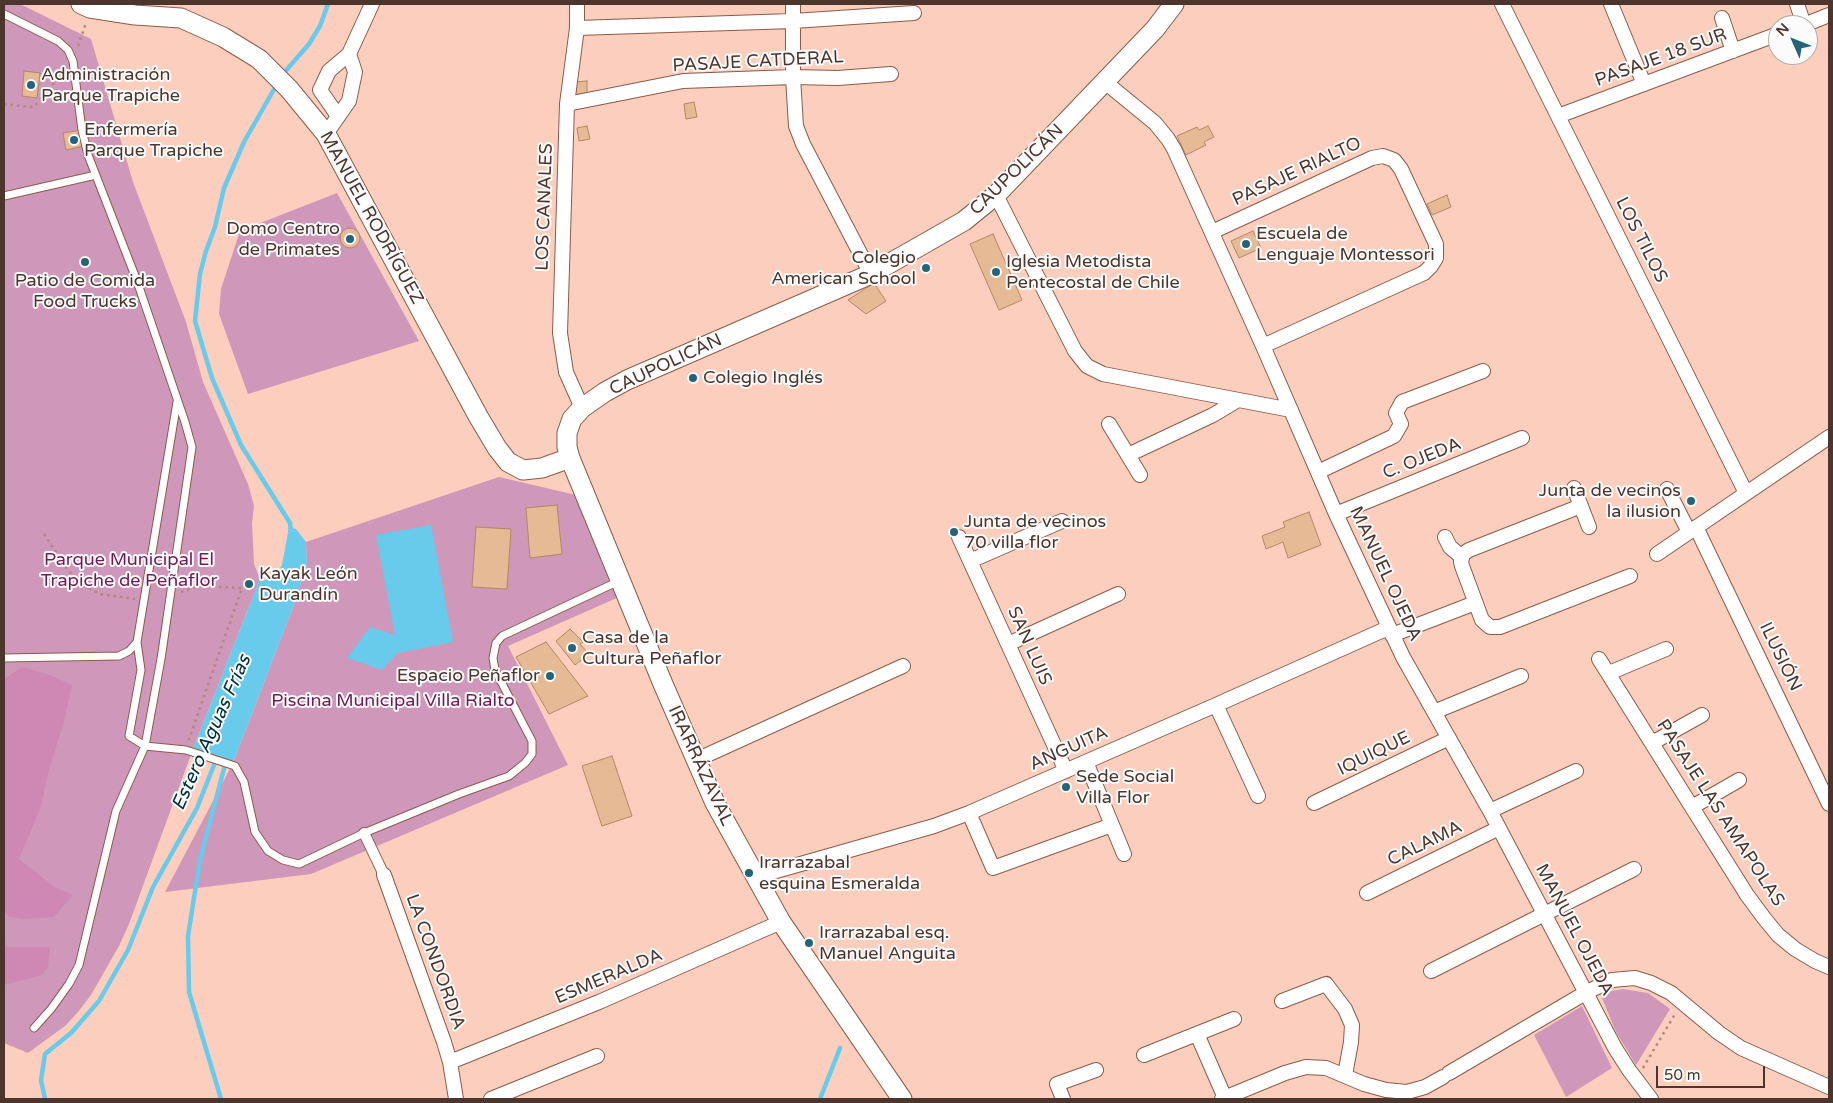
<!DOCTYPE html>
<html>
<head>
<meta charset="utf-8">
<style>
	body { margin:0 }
	#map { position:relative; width:1833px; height:1103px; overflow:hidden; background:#fccebd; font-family:"Varela Round",sans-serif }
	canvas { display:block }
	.frame { position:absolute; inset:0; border:5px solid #4b352d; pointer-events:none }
	.north { position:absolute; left:1768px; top:15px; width:50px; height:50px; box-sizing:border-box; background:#fbfbfb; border:1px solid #b5aca9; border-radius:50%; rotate:314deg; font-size:14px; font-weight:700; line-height:20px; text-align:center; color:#4b352d }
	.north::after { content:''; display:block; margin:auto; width:18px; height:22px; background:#236478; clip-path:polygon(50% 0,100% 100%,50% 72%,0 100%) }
	.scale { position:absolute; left:1656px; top:1066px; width:109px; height:22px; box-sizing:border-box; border:2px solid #4b352d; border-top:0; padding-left:6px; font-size:15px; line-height:18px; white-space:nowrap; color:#4b352d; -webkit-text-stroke:4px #fbfbfb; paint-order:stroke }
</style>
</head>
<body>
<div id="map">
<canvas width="1833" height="1103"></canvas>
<div class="frame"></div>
<div class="north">N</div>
<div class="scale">50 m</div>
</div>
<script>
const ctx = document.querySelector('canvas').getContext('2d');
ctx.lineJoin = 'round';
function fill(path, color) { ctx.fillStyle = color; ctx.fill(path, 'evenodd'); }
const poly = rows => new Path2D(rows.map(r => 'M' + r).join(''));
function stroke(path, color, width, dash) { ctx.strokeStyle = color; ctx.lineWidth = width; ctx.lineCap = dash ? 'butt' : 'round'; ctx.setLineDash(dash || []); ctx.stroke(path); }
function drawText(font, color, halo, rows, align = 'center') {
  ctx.font = font + ' "Varela Round",sans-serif'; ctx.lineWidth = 4; ctx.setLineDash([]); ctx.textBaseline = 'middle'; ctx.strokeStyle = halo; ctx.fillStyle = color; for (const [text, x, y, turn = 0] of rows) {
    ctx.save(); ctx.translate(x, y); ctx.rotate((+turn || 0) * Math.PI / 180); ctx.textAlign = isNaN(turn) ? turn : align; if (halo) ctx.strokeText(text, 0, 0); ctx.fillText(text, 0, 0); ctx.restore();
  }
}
fill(poly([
	[4,4,20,4,91,39,133,182,186,322,203,382,248,484,254,506,252,523,254,564,260,579,193,749,129,924,119,946,91,995,78,1012,65,1026,28,1053,4,1043],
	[337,193,419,341,248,394,219,314,221,289,240,231],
	[499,477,576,495,619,597,508,646,568,765,311,874,165,892,233,763,295,602,307,564,306,542],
	[1623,989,1648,993,1670,1009,1636,1065,1616,1032,1600,993],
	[1582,1006,1612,1068,1566,1097,1534,1035]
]), '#cf97b9');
fill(poly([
	[22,667,50,675,72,685,64,721,49,770,40,809,19,859,53,886,73,895,54,917,25,919,9,917,4,910,4,679],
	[4,942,9,947,50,947,48,967,42,975,4,985]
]), '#cf88b4');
fill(poly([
	[431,525,453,642,398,653,382,670,347,658,370,627,395,635,376,535],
	[289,527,296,529,306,542,307,564,295,602,233,763,193,749,260,579,265,580,274,578,282,565]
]), '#68cbec');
stroke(poly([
	[282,75,309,44,320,26,328,4],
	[277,84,244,142,224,188,215,227,206,251,200,274,195,321,212,378,241,445,290,523,291,532],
	[45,1099,41,1080,45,1054,71,1033,99,1001,128,950,153,887,197,808,216,760],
	[221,1099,189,992,188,936,200,860,226,761],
	[820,1099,840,1048]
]), '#68cbec', 4.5);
const building = poly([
	[24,71,40,73,37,98,22,96,24,71],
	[587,81,587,96,574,96,574,82,587,81],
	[694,102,697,117,686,119,684,104,694,102],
	[587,126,590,139,579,141,577,128,587,126],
	[1208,126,1214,137,1204,142,1206,145,1186,155,1177,136,1197,127,1199,130,1208,126],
	[82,130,84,146,66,150,63,133,82,130],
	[1447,195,1451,207,1432,215,1427,204,1447,195],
	'340 238a10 10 0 1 1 20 0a10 10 0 1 1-20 0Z',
	[1253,231,1261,248,1239,258,1231,241,1253,231],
	[993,234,1022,300,999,310,970,244,993,234],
	[874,283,886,301,866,314,848,300,874,283],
	[557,505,562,554,530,558,526,508,557,505],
	[1309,512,1321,545,1288,558,1283,542,1266,549,1262,536,1285,527,1283,522,1309,512],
	[476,527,511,529,507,589,472,587,476,527],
	[570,629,583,642,580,644,586,651,582,654,584,658,575,665,556,641,570,629],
	[546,642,588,696,549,714,516,657,546,642],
	[612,756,632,816,602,826,582,766,612,756]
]);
fill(building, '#e5ba94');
stroke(building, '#b28864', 1);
const service = poly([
	[4,14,58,41,68,50,73,61,82,130,88,155,137,281,185,422,192,447,161,659,145,746,116,811,79,965,69,984,51,1009,34,1028],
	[4,196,96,175],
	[137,642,141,670,129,736,145,746,186,750,235,766,244,782,255,832,268,851,283,860,299,864,364,833,459,794,509,776,525,763,532,754,532,741,495,670,493,658,496,643,502,636,619,581],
	[4,658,119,656,129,651,137,642,177,402]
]);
const pedestrian = poly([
	[364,833,384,875]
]);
const minor = poly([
	[577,4,577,28,567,104,560,333,566,372,582,408],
	[793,4,793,77,796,126,803,144,871,274],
	[1502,4,1746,493],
	[1611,4,1644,84],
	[1797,4,1804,25],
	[1722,18,1733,51],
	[1804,25,1829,15],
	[577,28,793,21,914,13],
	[1105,82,1155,123,1168,139,1174,149,1263,346,1336,514,1403,657,1490,811,1615,1048,1629,1070,1651,1099],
	[567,104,683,81,793,77,838,78,891,74],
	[338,116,320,90,329,71,349,54],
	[1558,116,1778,34],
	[326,134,349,101,355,72,349,54,372,4],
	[996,195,1075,351,1087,366,1103,374,1291,410],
	[1212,232,1372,158,1383,156,1394,160,1401,169,1436,244,1436,258,1431,266,1424,273,1263,346],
	[1109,424,1140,475],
	[1128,455,1213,415,1238,400],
	[1318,472,1394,436,1401,424,1396,413,1402,402,1483,371],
	[1574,488,1589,527],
	[1667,489,1689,532],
	[1581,506,1469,550,1463,554,1461,562,1462,566,1482,620,1490,627,1500,627,1630,576],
	[1336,514,1522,438],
	[1696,527,1829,804],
	[959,537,1066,771],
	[1445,537,1450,547,1462,557],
	[1657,554,1829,437],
	[970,561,1062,521],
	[1392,635,1475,603],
	[1008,644,1118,594],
	[1599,659,1747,895,1764,918,1778,935,1795,949,1815,961,1829,967],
	[1609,673,1666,649],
	[1216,705,1258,796],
	[1434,712,1521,676],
	[1652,743,1702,715],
	[696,760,903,666],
	[1086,762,1124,854],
	[1314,803,1449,738],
	[1692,807,1739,780],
	[1490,811,1576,771],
	[969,813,993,868,1112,825],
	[384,875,444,1042,450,1062,456,1099],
	[755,877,934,826,969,813,1216,705,1388,628],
	[1367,893,1499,828],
	[1431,971,1634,869],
	[1282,1001,1326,984,1345,1009,1352,1025,1351,1042,1345,1075],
	[1197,1034,1225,1098],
	[1144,1055,1234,1019],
	[450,1062,599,1002,781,922],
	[1449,1073,1587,992,1612,980,1635,978,1651,983,1671,993,1719,1033,1741,1048,1829,1087],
	[491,1099,597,1056],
	[1063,1099,1057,1084,1096,1070],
	[1222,1099,1285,1073,1306,1067,1326,1068,1364,1084,1386,1090,1407,1092,1425,1087,1443,1077]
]);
const secondary = poly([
	[81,4,90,8,135,15,181,18,223,37,259,59,289,89,326,134,478,416,497,448,508,462,523,470,542,468,570,458],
	[902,1099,781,922,715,803,663,684,570,458,567,447,567,433,572,419,582,408,605,392,627,380,871,274,964,221,996,195,1155,29,1174,4]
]);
stroke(service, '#8c5b48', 9);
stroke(pedestrian, '#8c5b48', 12);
stroke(minor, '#8c5b48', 16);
stroke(secondary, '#8c5b48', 21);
stroke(poly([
	[78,46,86,23],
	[4,104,30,107,35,106,63,72],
	[44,534,67,569,81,584,100,594,135,599],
	[181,592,198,586,242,588,188,742],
	[1643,1068,1675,1014]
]), '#ad8a7d', 2.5, [2.5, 4]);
stroke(service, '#fff', 7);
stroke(pedestrian, '#fff', 10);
stroke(minor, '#fff', 14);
stroke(secondary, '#fff', 19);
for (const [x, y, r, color] of [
	[31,85,5,"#236478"],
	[74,140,5,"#236478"],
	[350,239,5,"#236478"],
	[1246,244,5,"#236478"],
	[85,262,5,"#236478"],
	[926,268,5,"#236478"],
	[996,272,5,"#236478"],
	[693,378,5,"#236478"],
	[1691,501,5,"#236478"],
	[954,532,5,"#236478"],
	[249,584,5,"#236478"],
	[572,648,5,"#236478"],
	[550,676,5,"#236478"],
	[1066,787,5,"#236478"],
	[749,873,5,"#236478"],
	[809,943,5,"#236478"]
]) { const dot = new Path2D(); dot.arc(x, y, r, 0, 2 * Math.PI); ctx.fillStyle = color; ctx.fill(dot); stroke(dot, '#fbfbfb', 2); }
drawText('18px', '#4b352d', '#fbfbfb', [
	["PASAJE 18 SUR",1661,58,-20],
	["PASAJE CATDERAL",758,62,-3],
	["CAUPOLICÁN",1017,170,-44],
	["PASAJE RIALTO",1297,172,-25],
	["LOS CANALES",545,207,-88],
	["MANUEL RODRÍGUEZ",371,218,61],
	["LOS TILOS",1641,240,63],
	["CAUPOLICÁN",666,365,-25],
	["C. OJEDA",1422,459,-22],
	["MANUEL OJEDA",1385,574,65],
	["SAN LUIS",1029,646,66],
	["ILUSIÓN",1780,657,64],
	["ANGUITA",1069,749,-24],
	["IQUIQUE",1374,754,-26],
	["IRARRÁZAVAL",700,766,65],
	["PASAJE LAS AMAPOLAS",1720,813,57],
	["CALAMA",1425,844,-26],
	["MANUEL OJEDA",1574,930,62],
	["LA CONDORDIA",435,962,70],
	["ESMERALDA",609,977,-23]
]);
drawText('18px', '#4b352d', '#fbfbfb', [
	["Administración",41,75],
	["Parque Trapiche",41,96],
	["Enfermería",84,130],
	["Parque Trapiche",84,151],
	["Domo Centro",340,229,"right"],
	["de Primates",340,250,"right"],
	["Escuela de",1256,234],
	["Lenguaje Montessori",1256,255],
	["Colegio",916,258,"right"],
	["American School",916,279,"right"],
	["Iglesia Metodista",1006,262],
	["Pentecostal de Chile",1006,283],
	["Patio de Comida",85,281,"center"],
	["Food Trucks",85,302,"center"],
	["Colegio Inglés",703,378],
	["Junta de vecinos",1681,491,"right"],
	["la ilusion",1681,512,"right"],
	["Junta de vecinos",964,522],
	["70 villa flor",964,543],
	["Kayak León",259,574],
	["Durandín",259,595],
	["Casa de la",582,638],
	["Cultura Peñaflor",582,659],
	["Espacio Peñaflor",540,676,"right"],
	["Sede Social",1076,777],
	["Villa Flor",1076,798],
	["Irarrazabal",759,863],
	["esquina Esmeralda",759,884],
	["Irarrazabal esq.",819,933],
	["Manuel Anguita",819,954]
], 'left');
drawText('18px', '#6f1b56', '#fbfbfb', [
	["Parque Municipal El",129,560],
	["Trapiche de Peñaflor",129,581],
	["Piscina Municipal Villa Rialto",393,701]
]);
drawText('italic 19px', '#002f3c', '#fbfbfb', [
	["Estero Aguas Frías",212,733,-66]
]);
</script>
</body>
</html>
